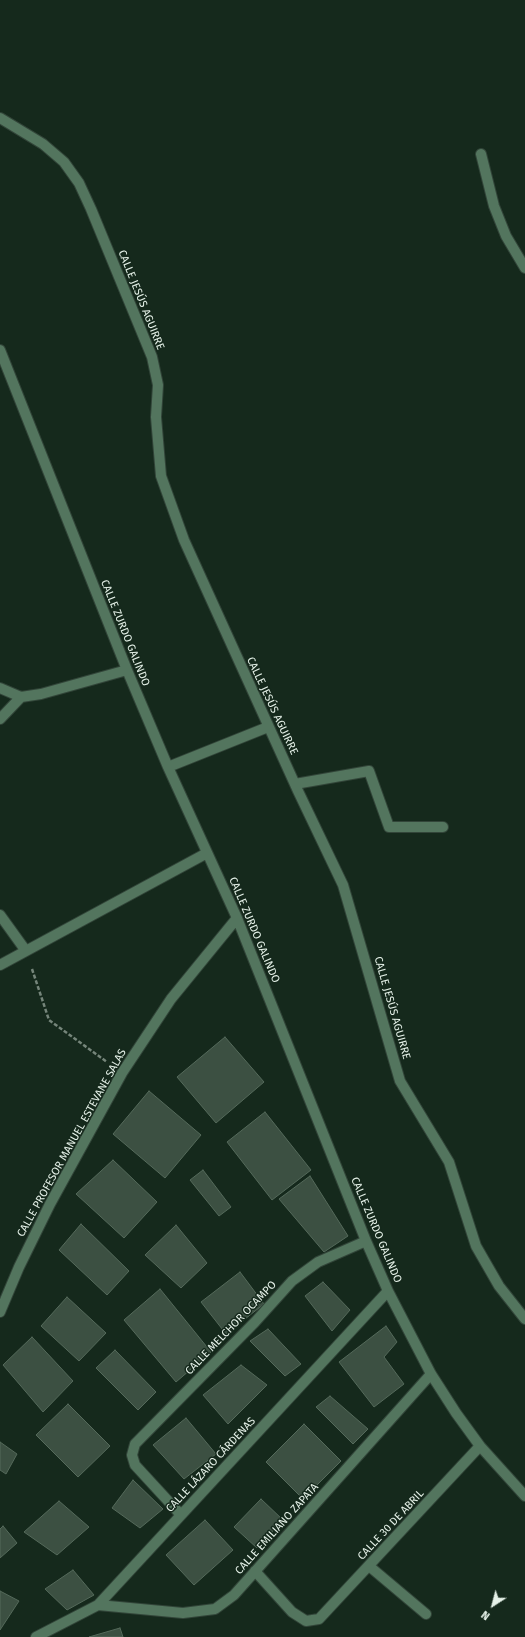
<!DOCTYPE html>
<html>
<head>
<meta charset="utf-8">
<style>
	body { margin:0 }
	#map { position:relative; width:525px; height:1637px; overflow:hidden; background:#15291c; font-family:"Fira Sans",sans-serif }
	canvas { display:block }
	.north { position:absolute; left:473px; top:1585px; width:40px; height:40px; -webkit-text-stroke:3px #15291c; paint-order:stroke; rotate:216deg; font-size:11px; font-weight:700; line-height:16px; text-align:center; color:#e6f2e9 }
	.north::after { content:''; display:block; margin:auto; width:14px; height:18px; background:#e6f2e9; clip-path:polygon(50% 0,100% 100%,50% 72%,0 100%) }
</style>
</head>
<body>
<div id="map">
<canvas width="525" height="1637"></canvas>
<div class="north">N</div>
</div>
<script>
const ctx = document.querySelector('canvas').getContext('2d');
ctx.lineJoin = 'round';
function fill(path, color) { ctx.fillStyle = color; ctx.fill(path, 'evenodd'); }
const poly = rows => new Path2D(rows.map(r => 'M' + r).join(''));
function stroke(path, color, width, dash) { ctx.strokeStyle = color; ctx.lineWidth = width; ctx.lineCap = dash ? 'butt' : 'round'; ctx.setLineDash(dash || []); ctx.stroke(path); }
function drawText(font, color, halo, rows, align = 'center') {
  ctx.font = font + ' "Fira Sans",sans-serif'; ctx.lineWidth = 3; ctx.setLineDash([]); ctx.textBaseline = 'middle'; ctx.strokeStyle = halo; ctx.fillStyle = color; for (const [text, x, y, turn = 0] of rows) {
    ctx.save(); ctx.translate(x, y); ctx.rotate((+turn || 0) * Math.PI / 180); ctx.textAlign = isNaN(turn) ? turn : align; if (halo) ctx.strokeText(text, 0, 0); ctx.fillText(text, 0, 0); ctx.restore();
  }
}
const building = poly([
	[225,1037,264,1082,216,1123,177,1077,225,1037],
	[149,1091,201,1135,165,1178,113,1134,149,1091],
	[265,1112,311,1170,272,1200,227,1142,265,1112],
	[113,1160,157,1202,124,1238,76,1194,113,1160],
	[203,1170,231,1207,219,1216,190,1180,203,1170],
	[310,1176,348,1236,324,1252,279,1199,310,1176],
	[81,1224,129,1271,107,1295,59,1250,81,1224],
	[176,1225,207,1263,181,1288,145,1255,176,1225],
	[240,1272,264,1304,226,1334,201,1302,240,1272],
	[323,1282,350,1310,332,1331,305,1296,323,1282],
	[160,1289,211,1352,176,1382,124,1320,160,1289],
	[67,1297,106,1333,79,1361,41,1326,67,1297],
	[386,1326,397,1342,384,1357,404,1384,374,1407,339,1362,386,1326],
	[268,1329,301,1364,285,1376,250,1341,268,1329],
	[32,1337,73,1381,43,1412,3,1365,32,1337],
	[115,1350,156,1392,138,1410,96,1368,115,1350],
	[241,1365,267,1385,228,1424,203,1395,241,1365],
	[330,1396,368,1429,353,1444,316,1407,330,1396],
	[68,1404,110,1446,78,1477,36,1435,68,1404],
	[186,1418,216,1454,184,1479,153,1445,186,1418],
	[304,1424,341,1461,303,1499,266,1462,304,1424],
	[0,1442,17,1454,6,1474,0,1470,0,1442],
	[133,1480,163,1509,140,1528,112,1508,133,1480],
	[261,1499,283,1520,257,1548,234,1527,261,1499],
	[59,1501,89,1527,57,1555,24,1532,59,1501],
	[205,1520,233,1550,194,1585,166,1555,205,1520],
	[3,1526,17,1543,0,1558,0,1529,3,1526],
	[73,1570,94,1595,67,1610,45,1589,73,1570],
	[0,1591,19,1601,0,1630,0,1591],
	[120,1628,123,1637,89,1637,120,1628]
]);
fill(building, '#3c5042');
stroke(building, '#556a5b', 1);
const street = poly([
	[0,118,43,144,64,162,79,183,91,209,152,357,158,385,156,417,161,476,184,540,298,791,343,885,400,1081,449,1162,476,1246,499,1286,525,1319],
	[481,154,494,206,506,236,525,268],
	[0,350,127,670,168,767,237,918,366,1241,388,1291,431,1374,456,1413,480,1446,525,1496],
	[0,688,21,697,41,694,127,670],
	[0,719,21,697],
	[168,767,268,727],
	[295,784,369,771,389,827,443,827],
	[0,915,26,951],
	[0,965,207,853],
	[0,1312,19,1267,50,1204,122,1073,171,999,237,918],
	[181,1515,135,1465,132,1455,135,1444,255,1322,292,1281,318,1262,366,1241],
	[369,1566,426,1614],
	[255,1571,292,1612,306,1621,319,1619,480,1446],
	[98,1605,183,1613,215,1609,234,1595,431,1374],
	[36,1637,98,1605,388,1291]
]);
stroke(street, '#324539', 12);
stroke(poly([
	[32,969,49,1020,107,1062]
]), '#75857a', 2.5, [4, 2]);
stroke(street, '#53755e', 10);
drawText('11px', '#e6f2e9', '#15291c', [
	["CALLE JESÚS AGUIRRE",141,300,68],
	["CALLE ZURDO GALINDO",125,633,68],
	["CALLE JESÚS AGUIRRE",272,706,65],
	["CALLE ZURDO GALINDO",254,930,67],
	["CALLE JESÚS AGUIRRE",392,1008,74],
	["CALLE PROFESOR MANUEL ESTEVANE SALAS",72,1143,-61],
	["CALLE ZURDO GALINDO",376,1230,67],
	["CALLE MELCHOR OCAMPO",231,1328,-46],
	["CALLE LÁZARO CÁRDENAS",211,1465,-47],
	["CALLE 30 DE ABRIL",391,1525,-47],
	["CALLE EMILIANO ZAPATA",277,1529,-48]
]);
</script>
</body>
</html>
